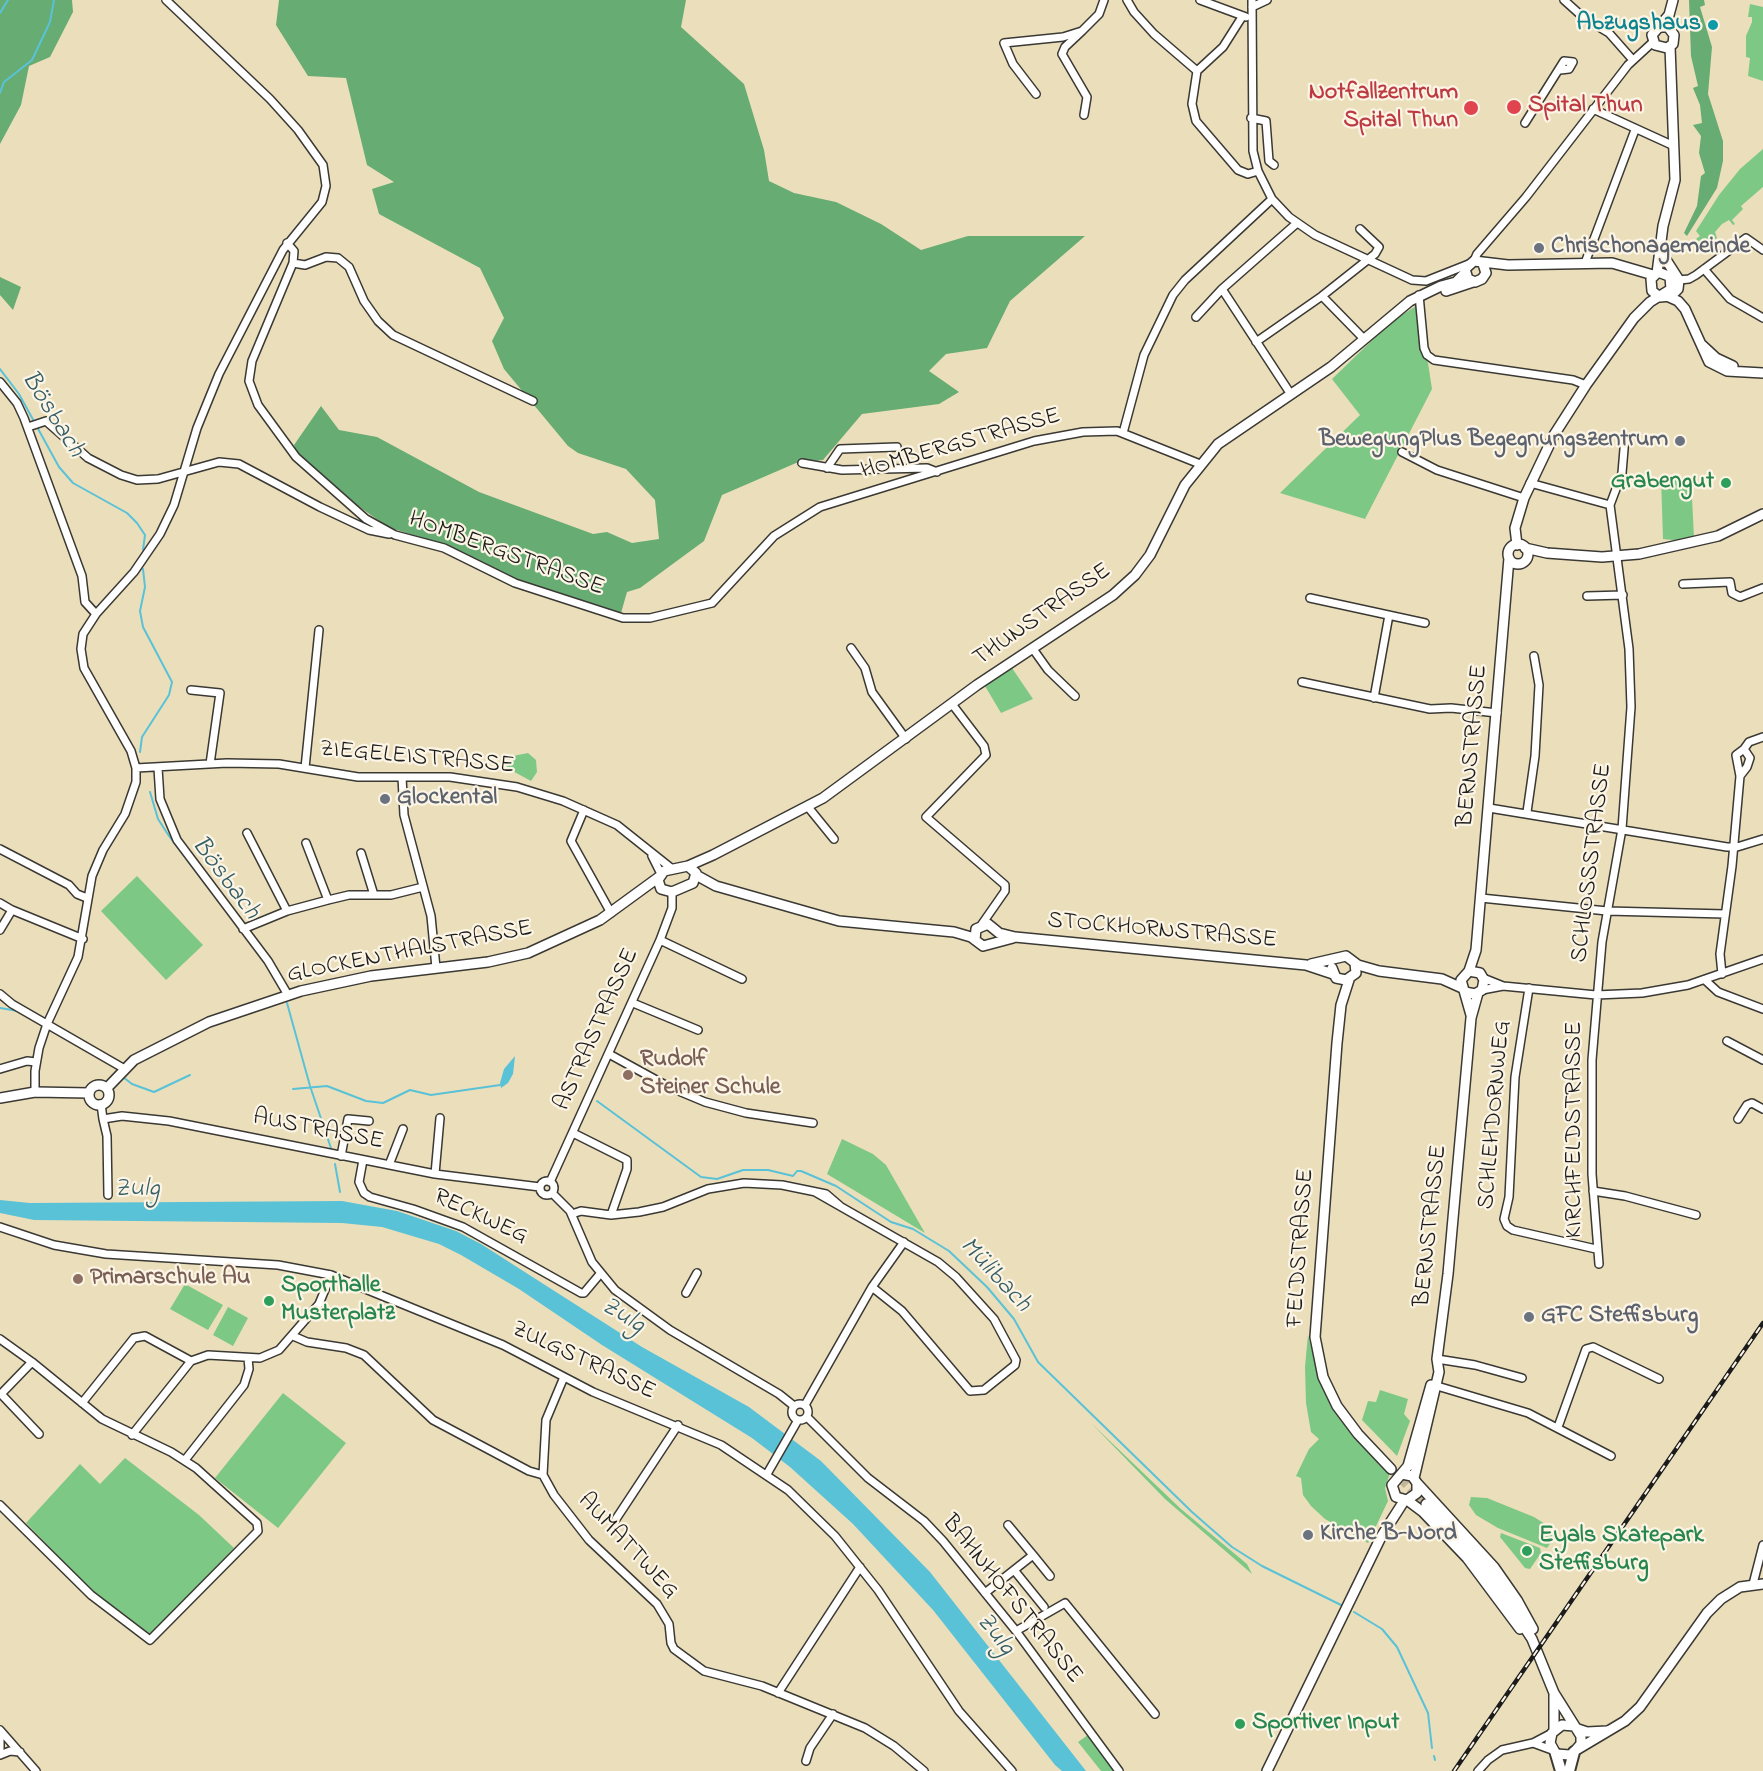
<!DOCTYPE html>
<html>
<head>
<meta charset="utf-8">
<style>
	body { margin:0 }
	canvas { display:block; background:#ebdebb }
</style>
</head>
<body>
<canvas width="1763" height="1771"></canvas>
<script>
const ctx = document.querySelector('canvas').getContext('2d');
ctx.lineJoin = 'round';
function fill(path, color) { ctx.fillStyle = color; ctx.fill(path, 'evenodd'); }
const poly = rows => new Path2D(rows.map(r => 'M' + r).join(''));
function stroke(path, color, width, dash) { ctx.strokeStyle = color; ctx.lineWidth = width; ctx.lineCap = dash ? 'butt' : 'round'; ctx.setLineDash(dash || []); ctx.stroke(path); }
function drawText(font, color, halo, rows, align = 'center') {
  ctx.font = font + ' "Indie Flower",sans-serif'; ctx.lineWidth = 4.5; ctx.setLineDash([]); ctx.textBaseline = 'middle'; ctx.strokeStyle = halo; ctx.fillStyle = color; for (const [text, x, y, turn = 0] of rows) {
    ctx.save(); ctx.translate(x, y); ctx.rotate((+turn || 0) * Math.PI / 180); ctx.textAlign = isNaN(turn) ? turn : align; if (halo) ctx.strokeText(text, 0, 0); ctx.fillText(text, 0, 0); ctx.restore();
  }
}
fill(poly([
	[1750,4,1763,7,1763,81,1748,76,1750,58,1746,57,1746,36,1752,22,1752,17,1748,17],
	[1763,149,1763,187,1741,206,1743,209,1732,220,1735,224,1733,225,1729,220,1722,224,1715,232,1717,238,1705,247,1704,241,1701,243,1696,239,1700,236,1696,231,1719,195,1740,169],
	[1416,306,1421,345,1428,363,1432,389,1365,519,1280,493,1360,415,1332,379,1391,322],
	[1691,477,1694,538,1682,538,1682,541,1663,539,1661,478],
	[1012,668,1033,699,1001,713,985,686],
	[528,753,536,760,537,772,531,781,507,768,508,757],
	[137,876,203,945,166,980,101,911],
	[842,1139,873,1154,886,1165,925,1233,827,1174],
	[185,1284,223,1305,208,1330,170,1309],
	[228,1307,248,1318,233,1346,213,1335],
	[1308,1335,1318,1375,1334,1409,1353,1435,1390,1473,1385,1488,1388,1501,1368,1543,1325,1519,1311,1506,1303,1495,1301,1478,1296,1476,1309,1449,1319,1439,1311,1432,1306,1403,1305,1367],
	[1380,1390,1408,1399,1404,1414,1410,1421,1397,1456,1362,1420,1368,1401,1376,1402],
	[283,1393,346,1443,278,1528,215,1478],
	[1091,1423,1181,1509,1247,1564,1252,1574,1165,1499],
	[125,1458,199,1515,234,1548,151,1634,143,1631,93,1592,26,1523,80,1464,100,1484],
	[1471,1497,1487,1498,1534,1517,1558,1532,1547,1548,1498,1528,1476,1515,1469,1505],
	[1501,1533,1540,1548,1541,1553,1530,1569,1525,1568,1500,1537],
	[1088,1735,1115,1771,1101,1771,1078,1742]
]), '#7ec886');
fill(poly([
	[0,0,72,0,73,12,50,57,29,66,21,105,0,144],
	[279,0,686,0,681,27,744,84,764,150,769,181,794,193,836,202,881,224,921,250,968,236,1085,236,1010,301,987,348,946,354,929,371,959,392,939,404,862,414,823,460,796,463,722,495,704,541,640,588,627,592,621,613,596,605,516,581,447,546,388,527,338,492,297,454,294,445,321,406,339,430,377,437,479,492,593,534,607,532,632,543,659,539,655,500,626,469,578,453,568,446,504,369,492,341,504,318,480,268,379,214,372,189,394,182,367,165,346,78,308,76,276,25],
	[1689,0,1704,0,1705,5,1700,7,1712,47,1708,94,1723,141,1723,161,1717,188,1687,236,1684,233,1697,206,1701,176,1705,173,1699,153,1701,136,1693,125,1702,123,1700,105,1693,88,1698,86,1691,56],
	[0,277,21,287,13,310,0,295]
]), '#66ac73');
fill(poly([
	[515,1056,513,1074,508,1083,501,1088,500,1083,504,1069],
	[0,1200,30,1203,342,1201,397,1211,456,1231,481,1244,642,1347,749,1407,821,1461,930,1572,1086,1771,1062,1771,1055,1765,933,1610,853,1524,790,1467,752,1438,602,1345,519,1289,461,1255,439,1244,382,1227,342,1223,34,1220,0,1213]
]), '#5ac2d7');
stroke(poly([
	[0,13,8,0],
	[0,93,4,82,32,60,50,22,54,0],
	[0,369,19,394,59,467,73,483,127,513,137,523,145,535,143,550],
	[140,752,142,737,169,695,172,682,143,627,140,611,145,587,143,569],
	[150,792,158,819,169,836,232,919],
	[238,926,268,967],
	[287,1003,310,1086,332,1151],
	[0,1008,18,1011],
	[123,1077,132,1084,154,1092,190,1075],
	[293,1089,327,1086,366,1101,383,1103,410,1090,431,1095,500,1085],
	[597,1101,701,1177,717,1179,743,1170,768,1170,793,1176,797,1171,801,1171,836,1186,891,1222,913,1229,949,1251,987,1287,1014,1319,1038,1362,1192,1512,1232,1547,1262,1566,1341,1605],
	[335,1164,340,1192],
	[1354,1612,1382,1629,1397,1647,1428,1713,1432,1748],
	[1434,1756,1435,1760]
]), '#5ac2d7', 2);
stroke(poly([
	[1391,1469,1426,1504]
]), '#c2b79b', 9, [9, 4.5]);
const minor = poly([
	[1127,0,1134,12,1154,34,1197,71,1223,47,1242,17],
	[1200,0,1246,17],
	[1252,0,1253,151,1258,171,1272,199,1289,217,1315,235,1412,280,1426,281,1469,264],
	[1564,0,1584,18,1609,33,1632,59],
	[1252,7,1267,0],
	[1082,31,1065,47,1062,54,1087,97,1084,115],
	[1197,71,1192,104,1196,121,1238,170,1248,174,1258,171],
	[1036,94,1013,64,1004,43,1063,37,1082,31,1099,14,1104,0],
	[1593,109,1674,146],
	[1251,118,1266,121,1269,161,1274,165],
	[1525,123,1564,61,1573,62,1569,69,1560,70],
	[287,243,294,251,293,263,252,361,249,381,258,405,296,457,366,519,395,535,444,548,515,583,623,618,650,618,712,603,774,536,820,507,1034,441,1083,432,1117,431,1200,464],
	[1474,261,1477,254,1526,197,1628,65,1653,42],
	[293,263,305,265,326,257,338,258,349,267,364,301,378,321,393,335,533,401],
	[1585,263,1635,130],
	[1704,269,1730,299,1763,318],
	[1679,280,1689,279,1696,275,1746,238,1763,250],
	[1222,289,1290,393],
	[1419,295,1424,348,1427,355,1434,360,1573,380,1586,385],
	[1322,296,1364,339],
	[1196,317,1222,289,1297,223],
	[1256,342,1322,296,1375,254,1379,247,1360,229],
	[0,382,17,403,24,418,82,576,85,602,96,614],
	[28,427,46,421,88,458,121,475,137,480,158,479,219,462,239,464,320,507,369,530,389,534],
	[1123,433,1144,355,1173,295,1185,280,1272,199],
	[1402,452,1437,470,1524,498],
	[802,463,842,470,927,468,937,472],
	[827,468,840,449,897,447],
	[1530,483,1610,505],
	[1683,584,1730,582,1732,593,1740,597,1763,588],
	[1587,596,1623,595],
	[1310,598,1425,623],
	[851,648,865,668,872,692,906,739],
	[1033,649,1048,670,1075,696],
	[1302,682,1430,709,1451,708,1497,713],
	[191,690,220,693,210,764],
	[1374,698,1389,615],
	[952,704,984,746,986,755,926,817,1005,885,1005,891,982,924],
	[1744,749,1749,742,1763,737],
	[136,768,227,763,279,764,358,777,450,777,517,787,563,801,617,825,671,868],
	[158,768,160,799,177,840,268,961,288,995],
	[305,768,319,630],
	[402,777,404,815,431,916,436,968],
	[808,807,834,839],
	[1489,808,1727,847,1737,847,1763,839],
	[584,810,571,841,611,913],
	[1527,812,1535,756,1539,685,1534,656],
	[247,833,287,911],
	[306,843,328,900],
	[0,849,69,885,77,894,87,898],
	[361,853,374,895],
	[652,856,661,874],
	[1481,898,1607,911,1725,914],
	[0,903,12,910],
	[243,929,287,911,328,900,349,895,391,895,423,887],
	[0,930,12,910,83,939],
	[660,940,742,979],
	[1722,974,1720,954,1732,866,1740,776,1736,755,1744,749,1750,758,1747,767,1740,776],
	[1483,978,1503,986],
	[1705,980,1718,992,1763,1009],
	[1529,988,1515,1077,1509,1197,1504,1219,1507,1226,1513,1230,1596,1249],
	[1482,990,1503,986,1596,995,1642,993,1688,985,1763,959],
	[0,994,12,1004,123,1068],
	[633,1003,698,1030],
	[1727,1041,1763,1060],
	[609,1054,669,1087,705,1102,746,1113,813,1123],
	[0,1069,27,1061,36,1062],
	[35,1092,35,1071,39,1048,47,1024,78,957,92,876,103,850,125,814,136,782,136,768,131,751,84,668,81,649,83,634,96,614,134,572,160,534,174,505,197,428,219,374,283,250,322,202,326,186,323,165,298,130,270,99,166,0],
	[101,1104,103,1119,122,1116,169,1121,435,1174,540,1187],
	[103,1119,107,1136,108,1195],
	[1738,1119,1747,1105,1752,1103,1763,1109],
	[573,1133,627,1160,627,1169,611,1215],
	[341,1156,348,1119,369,1121],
	[363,1160,359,1182,364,1193,370,1197,413,1209,463,1227,581,1293,584,1293,600,1274],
	[389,1165,403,1129],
	[435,1174,440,1118],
	'540 1188a7 7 0 1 1 14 0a7 7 0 1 1-14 0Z',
	[550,1182,660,940,672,908,672,892],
	[1593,1191,1625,1196,1696,1215],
	[815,1192,938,1262,956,1277,994,1319,1016,1360,1015,1365,984,1390,970,1391,902,1311,872,1287],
	[552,1193,570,1211,592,1262,615,1290,670,1330,779,1394,794,1406],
	[572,1214,581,1211,611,1215,639,1212,663,1207,708,1189,744,1183,782,1185,826,1194,840,1206],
	[0,1227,54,1245,106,1254,278,1265,331,1275,503,1345,593,1392,721,1445,788,1490,835,1536,878,1590,959,1711,1012,1771],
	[1599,1264,1592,1174,1592,1060,1602,942,1622,829,1631,707,1629,649,1610,505,1622,473,1625,437],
	[686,1293,697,1273],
	[293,1336,307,1342,346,1348,364,1355,433,1420,529,1471,543,1475],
	[0,1339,32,1362,102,1419,171,1452,196,1468,257,1523,258,1531,150,1640,91,1595,0,1505],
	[1437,1359,1475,1365,1522,1378],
	[32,1362,1,1394,39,1434],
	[564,1377,546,1420,543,1475,554,1495,589,1540,657,1604,669,1624,671,1643,674,1649,704,1671,762,1686,865,1728,894,1746,924,1771],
	[1437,1386,1528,1413,1611,1456],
	[82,1403,134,1338,145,1336,191,1361],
	'792 1412a8 8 0 1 1 16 0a8 8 0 1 1-16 0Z',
	[805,1405,872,1287,904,1242],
	[807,1417,868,1478,924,1521,943,1541,1016,1631,1119,1771],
	[1558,1427,1586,1349,1593,1347,1659,1379],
	[132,1435,191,1361,208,1355,260,1358,279,1350,319,1304,331,1275],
	[185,1460,244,1385,249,1369,248,1358],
	[767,1474,798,1420],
	[616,1519,678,1425],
	[1008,1525,1033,1555],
	[1014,1570,1044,1607],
	[1753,1584,1763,1545],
	[985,1593,1033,1555,1050,1576],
	[1016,1631,1065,1603,1155,1714],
	[778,1693,860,1567],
	[0,1730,36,1771],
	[0,1737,0,1749],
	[1533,1743,1552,1750],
	[0,1755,10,1751,20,1752],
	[806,1761,810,1748,833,1714],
	[1478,1771,1488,1760,1502,1750,1533,1743,1552,1733]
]);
const major = poly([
	[1660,27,1668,27,1674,35,1673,44,1667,48,1655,45,1652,35,1669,15,1673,0],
	[1661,252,1679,280],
	[1483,264,1486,273,1482,279,1475,282,1468,279,1465,269,1474,261,1508,265,1612,263,1653,275],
	[1658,272,1679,280,1678,289,1671,296,1660,297,1652,291,1651,279,1658,272],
	[1657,273,1663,226,1675,180,1670,46],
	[1446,291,1473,282],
	[1669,297,1678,301,1685,309,1709,362,1727,371,1763,373],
	[1702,345,1716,358,1733,366],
	'1508 554a10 10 0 1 1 20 0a10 10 0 1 1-20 0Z',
	[1517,545,1515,528,1524,498,1554,435,1586,385,1634,318,1650,302,1671,289,1670,277],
	[1525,548,1547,553,1602,557,1639,554,1718,536,1763,514],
	[688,866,696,873,693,883,672,892,661,889,658,880,664,871,688,866,713,855,823,798,977,685,1113,595,1135,575,1150,555,1185,485,1218,444,1331,367,1410,301,1441,286,1456,282,1465,273],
	[696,875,716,886,839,921,954,932,971,937,983,946,1013,938],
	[975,940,976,929,988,924,999,933,1015,937,1306,965,1333,974],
	[1311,964,1346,956,1358,965,1379,971,1442,979,1462,988],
	[1332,968,1336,978,1346,980,1356,973,1355,963],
	[1469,971,1476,950,1509,558],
	[1349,980,1341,1005,1337,1043,1315,1337,1323,1377,1337,1406,1358,1434,1391,1469],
	[1465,992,1475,994,1482,990,1484,980,1480,973,1469,971,1461,980,1471,1015],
	'89 1095a10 10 0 1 1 20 0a10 10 0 1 1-20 0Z',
	[107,1088,134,1060,209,1022,301,991,371,976,488,962,528,953,600,920,659,877],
	[0,1098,35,1092,89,1093],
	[1402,1474,1412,1476,1417,1483,1417,1493,1407,1500,1396,1497,1392,1485,1408,1466,1431,1385],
	[1414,1478,1439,1372,1437,1359,1448,1274,1471,1018,1478,993],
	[1417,1483,1494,1567,1517,1600,1533,1629],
	[1407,1500,1423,1512,1467,1558,1520,1629],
	[1426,1504,1488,1572,1532,1639,1554,1693,1581,1736,1581,1744,1574,1752,1570,1755,1556,1754,1550,1743,1552,1733,1562,1725,1574,1726],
	[1554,1695,1554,1731],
	[1578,1729,1587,1732,1607,1731],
	[1578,1749,1625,1721,1640,1707,1707,1613,1721,1599,1740,1587,1763,1584],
	[1267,1771,1381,1537,1404,1501]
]);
const highway = poly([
	[1556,1754,1561,1771],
	[1569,1771,1574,1752]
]);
stroke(minor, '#3b3934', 10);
stroke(major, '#3b3934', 12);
stroke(highway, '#3b3934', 14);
stroke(minor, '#fff', 7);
stroke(major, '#fff', 9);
stroke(highway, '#fff', 10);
const rail = poly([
	[1454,1771,1763,1323]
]);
stroke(rail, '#1c1c1c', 4.5);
stroke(rail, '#fcf5e5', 2, [7]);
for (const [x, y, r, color] of [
	[1713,25,6,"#0f9aa8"],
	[1514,107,8,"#e0444e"],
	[1471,108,8,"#e0444e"],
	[1539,248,6,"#6b7280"],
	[1680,441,6,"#6b7280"],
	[1726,483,6,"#2e9e5b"],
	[385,799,6,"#6b7280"],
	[628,1075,6,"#8d6e63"],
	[78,1279,6,"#8d6e63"],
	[269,1301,6,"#2e9e5b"],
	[1529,1317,6,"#6b7280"],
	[1308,1535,6,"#6b7280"],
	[1527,1551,6,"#2e9e5b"],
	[1240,1724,6,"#2e9e5b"]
]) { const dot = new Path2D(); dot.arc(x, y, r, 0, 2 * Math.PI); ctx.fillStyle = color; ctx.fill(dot); stroke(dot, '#fcf5e5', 2); }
drawText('bold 24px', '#0d838f', '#fcf5e5', [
	["Abzugshaus",1701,25]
], 'right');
drawText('bold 24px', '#be3a42', '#fcf5e5', [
	["Notfallzentrum",1458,94],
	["Spital Thun",1458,122],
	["Spital Thun",1528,107,"left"]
], 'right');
drawText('bold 24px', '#5b616d', '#fcf5e5', [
	["Chrischonagemeinde",1551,248],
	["BewegungPlus Begegnungszentrum",1668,441,"right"],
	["Glockental",397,799],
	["GFC Steffisburg",1541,1317],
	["Kirche B-Nord",1320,1535]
], 'left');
drawText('24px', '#1c1c1c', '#fcf5e5', [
	["HOMBERGSTRASSE",961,445,-16],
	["HOMBERGSTRASSE",506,555,20],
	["THUNSTRASSE",1043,616,-35],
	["BERNSTRASSE",1474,746,-85],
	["ZIEGELEISTRASSE",417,759,5],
	["SCHLOSSSTRASSE",1593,863,-83],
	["STOCKHORNSTRASSE",1162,932,5],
	["GLOCKENTHALSTRASSE",410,953,-11],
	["ASTRASTRASSE",598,1030,-66],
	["SCHLEHDORNWEG",1496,1115,-85],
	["KIRCHFELDSTRASSE",1576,1130,-90],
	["AUSTRASSE",318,1131,11],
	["RECKWEG",480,1218,25],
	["BERNSTRASSE",1432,1226,-84],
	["FELDSTRASSE",1302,1248,-86],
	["ZULGSTRASSE",583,1362,25],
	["AUMATTWEG",627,1547,47],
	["BAHNHOFSTRASSE",1011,1600,51]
]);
drawText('bold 24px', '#27864d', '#fcf5e5', [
	["Grabengut",1714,483,"right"],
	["Sporthalle",281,1287],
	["Musterplatz",281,1315],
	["Eyals Skatepark",1539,1537],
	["Steffisburg",1539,1565],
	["Sportiver Input",1252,1724]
], 'left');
drawText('bold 24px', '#785e54', '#fcf5e5', [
	["Rudolf",640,1061],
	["Steiner Schule",640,1089],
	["Primarschule Au",90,1279]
], 'left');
drawText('italic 26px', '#355e67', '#fcf5e5', [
	["Bösbach",51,415,58],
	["Bösbach",224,879,53],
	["Zulg",137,1191],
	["Mülibach",994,1276,47],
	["Zulg",622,1317,32],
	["Zulg",994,1635,52]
]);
</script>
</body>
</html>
